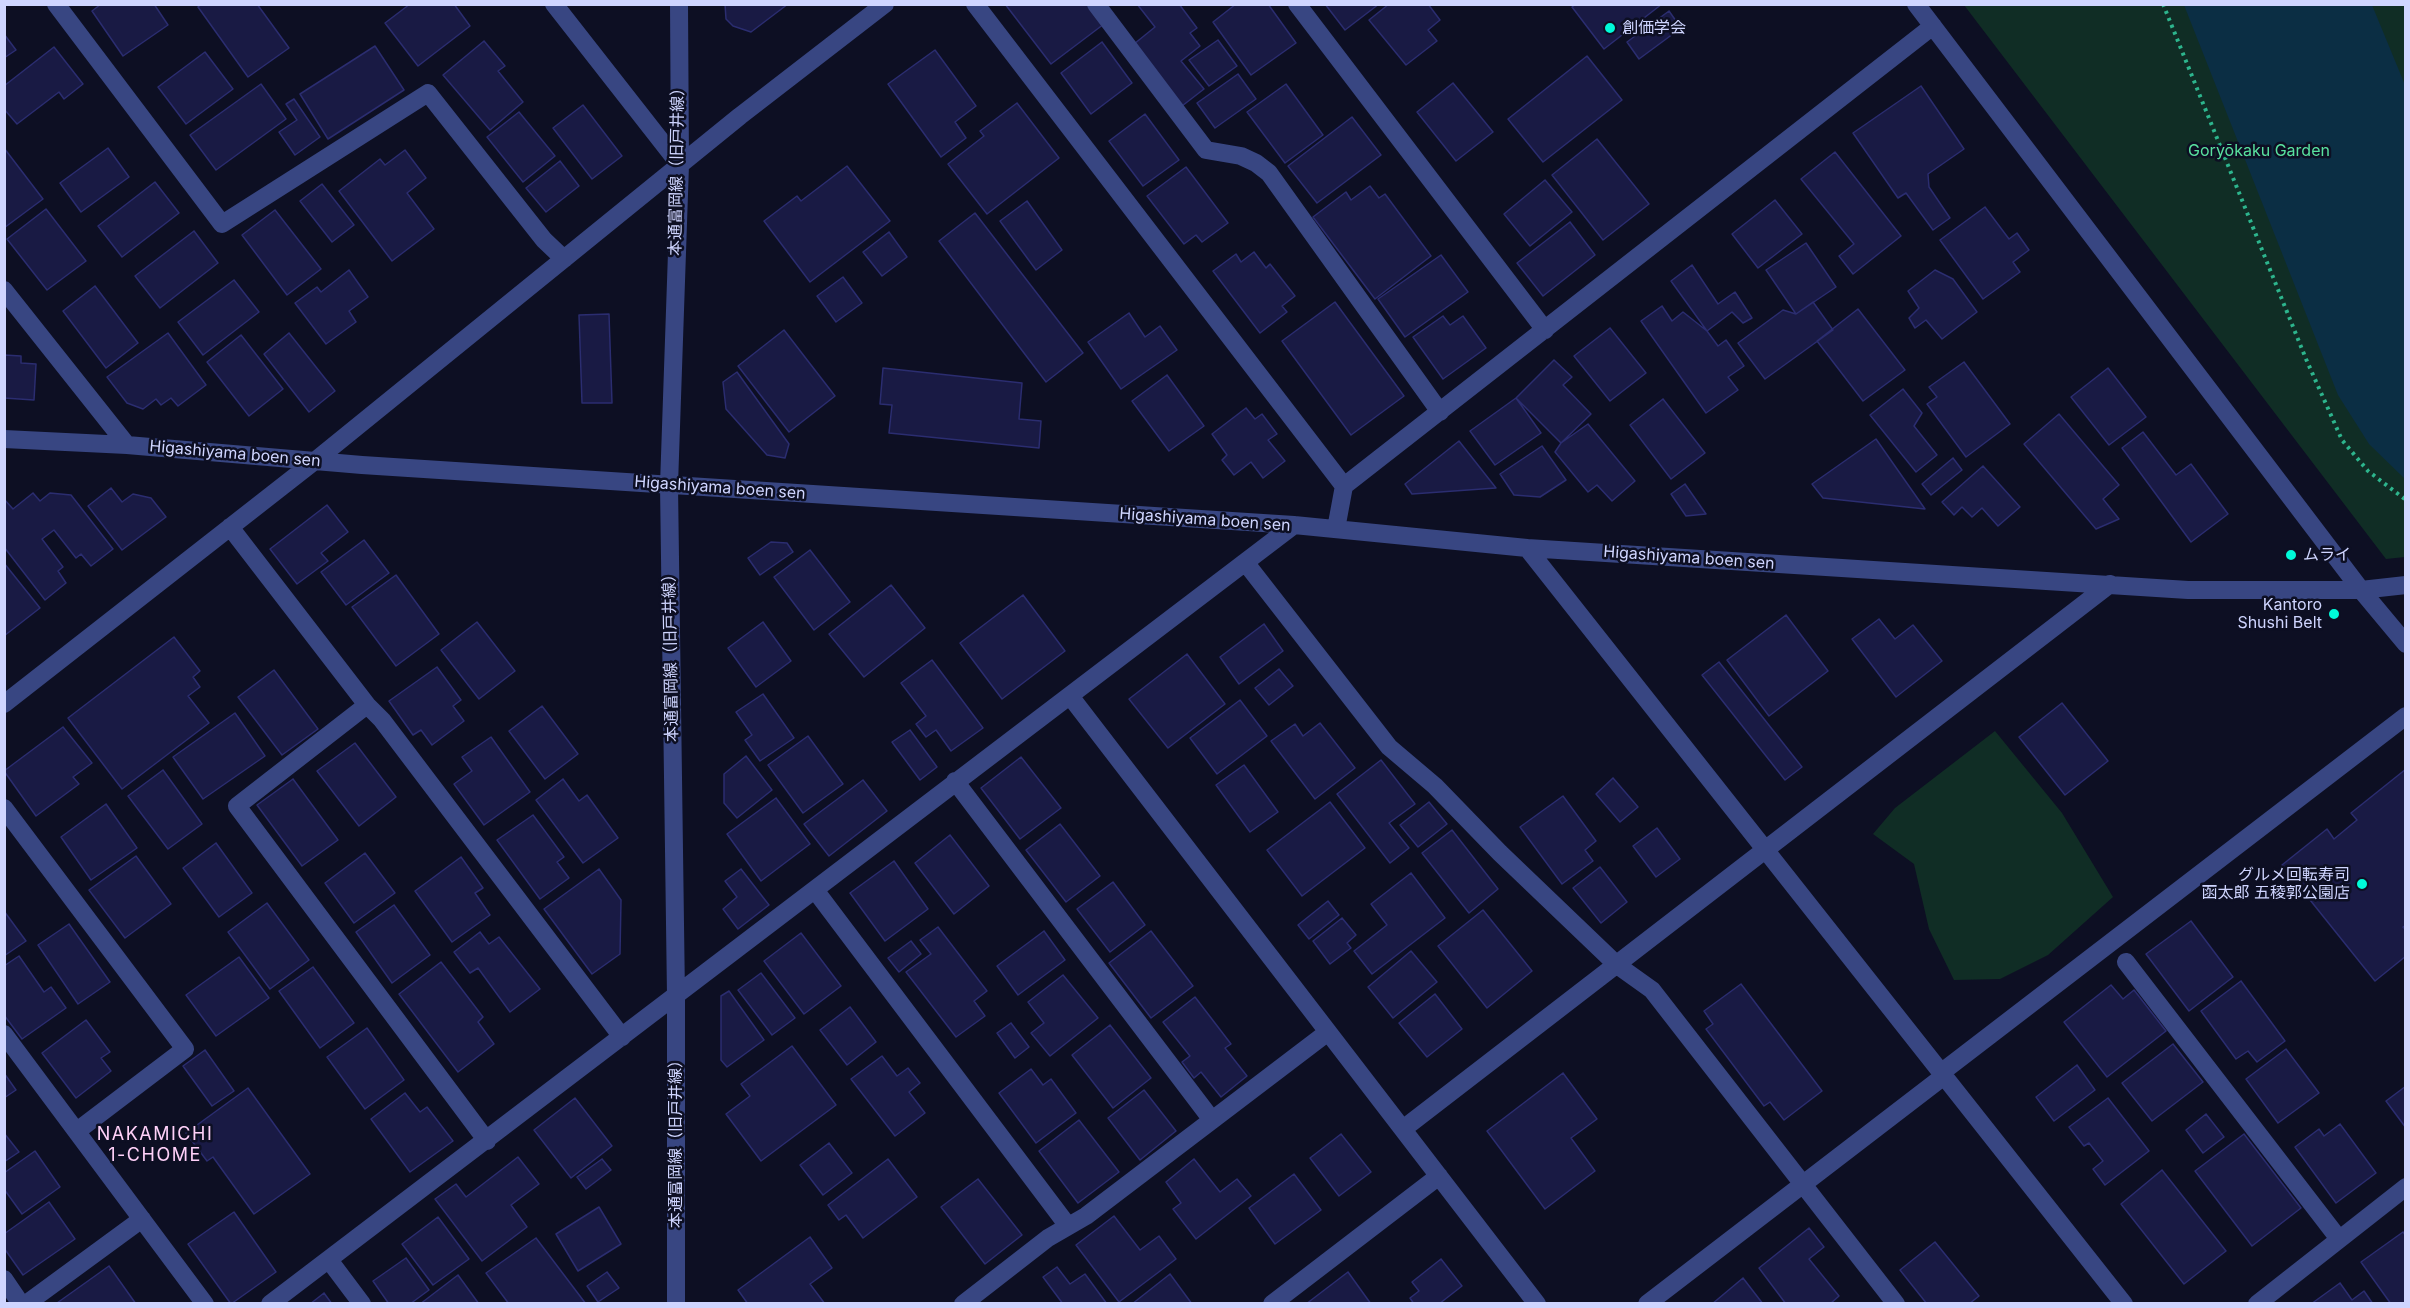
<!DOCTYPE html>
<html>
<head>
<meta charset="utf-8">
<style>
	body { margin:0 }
	#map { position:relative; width:2410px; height:1308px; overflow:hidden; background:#0d0f23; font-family:Inter,sans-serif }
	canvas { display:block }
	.frame { position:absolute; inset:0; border:6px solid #cfd5ff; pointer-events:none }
</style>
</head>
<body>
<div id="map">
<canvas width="2410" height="1308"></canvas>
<div class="frame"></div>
</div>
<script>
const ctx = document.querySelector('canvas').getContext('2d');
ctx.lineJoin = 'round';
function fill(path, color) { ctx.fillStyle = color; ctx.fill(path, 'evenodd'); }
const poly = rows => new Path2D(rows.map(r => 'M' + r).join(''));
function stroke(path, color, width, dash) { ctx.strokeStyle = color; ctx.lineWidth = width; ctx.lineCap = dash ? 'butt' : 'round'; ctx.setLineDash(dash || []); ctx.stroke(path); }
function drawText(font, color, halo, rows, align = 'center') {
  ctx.font = font + ' Inter,"Noto Sans JP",sans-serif'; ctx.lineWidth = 5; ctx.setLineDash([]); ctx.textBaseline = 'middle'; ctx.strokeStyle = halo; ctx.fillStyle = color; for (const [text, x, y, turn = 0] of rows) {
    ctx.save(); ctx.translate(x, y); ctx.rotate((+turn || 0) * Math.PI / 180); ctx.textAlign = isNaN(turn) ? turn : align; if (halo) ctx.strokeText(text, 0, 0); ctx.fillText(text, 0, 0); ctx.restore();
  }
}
fill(poly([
	[1964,5,2405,5,2405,557,2386,559],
	[1995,731,2062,813,2113,897,2048,955,2000,979,1954,980,1929,929,1914,864,1873,834,1895,808]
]), '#102d25');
fill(poly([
	[2184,5,2372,5,2405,85,2405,479,2369,444,2338,395]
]), '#0b2e44');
const building = poly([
	[101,4,154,4,168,25,123,56,92,11,101,4],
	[201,4,257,4,289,48,248,77,198,7,201,4],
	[410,4,454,4,470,26,418,66,385,23,410,4],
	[725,4,788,4,751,32,733,26,726,19,725,4],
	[1005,4,1089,4,1104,24,1051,64,1005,4],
	[1137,4,1179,4,1197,28,1190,33,1200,46,1181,61,1204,89,1182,106,1134,44,1155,27,1137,4],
	[1236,4,1268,4,1296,43,1251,75,1213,22,1236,4],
	[1325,4,1379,4,1345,30,1325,4],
	[1389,4,1428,4,1440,20,1428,30,1437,41,1406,65,1369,20,1389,4],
	[1576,4,1662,4,1604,49,1572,7,1576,4],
	[1669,11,1681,28,1639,59,1627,42,1669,11],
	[4,34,16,50,4,58,4,34],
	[1218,40,1237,66,1209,86,1189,60,1218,40],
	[484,41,505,66,498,71,523,102,490,130,443,75,484,41],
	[1102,42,1132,83,1091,114,1061,73,1102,42],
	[375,46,404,90,328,139,300,94,375,46],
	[54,47,83,84,64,99,59,92,17,124,4,109,4,86,54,47],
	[935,50,976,106,955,122,966,138,941,157,888,84,935,50],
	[205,52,233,89,186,124,158,87,205,52],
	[1587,56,1622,100,1543,162,1508,119,1587,56],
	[1238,74,1256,99,1215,128,1197,103,1238,74],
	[1453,83,1493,132,1456,161,1417,112,1453,83],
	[261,84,286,119,216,170,190,135,261,84],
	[1286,84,1323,135,1285,163,1247,112,1286,84],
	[1921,86,1964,149,1928,174,1929,187,1950,218,1933,230,1906,193,1898,198,1853,133,1921,86],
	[294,99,320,137,295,155,279,132,297,120,286,104,294,99],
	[1017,103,1059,158,987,214,948,164,984,136,980,131,1017,103],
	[583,105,622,156,592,179,553,128,583,105],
	[519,112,555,156,523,182,487,137,519,112],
	[1145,114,1179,160,1143,186,1109,141,1145,114],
	[1352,117,1381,155,1317,203,1288,166,1352,117],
	[1597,139,1649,204,1603,240,1552,175,1597,139],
	[4,148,43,199,4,228,4,148],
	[108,148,129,177,81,212,60,183,108,148],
	[405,150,426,178,407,193,434,229,392,261,339,191,380,159,385,165,405,150],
	[1835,152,1901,236,1853,274,1839,256,1854,244,1801,179,1835,152],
	[560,161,579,186,546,212,526,188,560,161],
	[847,166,890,221,810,282,764,221,797,196,801,201,847,166],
	[1186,167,1228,223,1202,242,1196,235,1184,244,1147,196,1186,167],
	[1545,180,1572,212,1530,246,1504,214,1545,180],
	[155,182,179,213,122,257,98,226,155,182],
	[322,184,354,225,332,242,300,201,322,184],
	[1370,186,1379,198,1385,194,1431,256,1375,299,1313,217,1346,192,1351,200,1370,186],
	[1775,200,1802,234,1758,268,1732,234,1775,200],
	[1027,201,1062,250,1036,270,1000,221,1027,201],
	[1985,207,2009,239,2017,233,2029,250,2013,262,2020,272,1983,299,1940,240,1985,207],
	[46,209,86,261,47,290,7,239,46,209],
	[275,210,321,269,287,295,242,235,275,210],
	[975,213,1083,353,1046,382,939,241,975,213],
	[1570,222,1595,255,1543,296,1517,263,1570,222],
	[194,231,218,263,160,308,135,276,194,231],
	[889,232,907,257,882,276,863,252,889,232],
	[1806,243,1836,287,1796,314,1766,270,1806,243],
	[1254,252,1266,268,1270,264,1295,296,1282,306,1287,312,1260,333,1213,271,1236,254,1241,262,1254,252],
	[1441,255,1468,292,1405,337,1378,299,1441,255],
	[1692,265,1718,304,1735,292,1752,318,1743,323,1732,312,1707,331,1671,281,1692,265],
	[349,270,368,297,349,311,356,322,326,344,295,303,317,287,321,292,349,270],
	[1935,270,1953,279,1977,312,1942,339,1926,320,1915,328,1909,318,1919,308,1908,291,1935,270],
	[843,277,862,303,836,322,817,296,843,277],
	[234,280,259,312,203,355,178,322,234,280],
	[95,286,138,343,106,368,63,311,95,286],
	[1335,302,1404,396,1351,435,1282,341,1335,302],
	[1813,302,1833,330,1765,379,1738,343,1783,310,1796,314,1813,302],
	[1662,306,1672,321,1683,312,1707,331,1718,346,1726,340,1744,366,1728,377,1738,390,1706,413,1641,321,1662,306],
	[1858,309,1905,370,1863,401,1817,341,1858,309],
	[1129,313,1145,337,1160,326,1177,350,1121,389,1088,342,1129,313],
	[609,314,612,403,582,403,579,315,609,314],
	[1443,316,1450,325,1463,316,1486,348,1443,379,1413,337,1443,316],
	[1610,328,1646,373,1610,401,1574,356,1610,328],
	[784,330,835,396,789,432,738,366,784,330],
	[168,333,206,385,178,406,171,398,161,405,156,399,143,409,127,403,107,377,168,333],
	[289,333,335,391,309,412,264,354,289,333],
	[241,335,283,389,249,416,207,362,241,335],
	[4,355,21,356,21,363,36,364,34,400,4,398,4,355],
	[1554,360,1572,377,1563,385,1591,414,1561,443,1516,398,1554,360],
	[1964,362,2010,424,1966,457,1927,404,1937,397,1929,387,1964,362],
	[883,368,1022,383,1019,419,1041,421,1039,448,889,433,892,405,880,404,883,368],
	[2108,368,2146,417,2109,445,2071,397,2108,368],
	[737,372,789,444,785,458,767,455,726,409,723,382,737,372],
	[1167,375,1204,426,1169,451,1132,401,1167,375],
	[1903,389,1922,413,1914,426,1937,455,1916,472,1870,415,1903,389],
	[1516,398,1541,433,1495,465,1470,431,1516,398],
	[1663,399,1705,453,1671,479,1630,425,1663,399],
	[1246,408,1255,419,1262,414,1277,434,1268,440,1285,461,1263,478,1251,462,1234,475,1222,460,1227,455,1212,434,1246,408],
	[2059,414,2119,485,2103,499,2119,519,2096,529,2024,444,2059,414],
	[1588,424,1635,481,1612,501,1597,485,1588,492,1555,452,1561,443,1588,424],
	[2143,432,2176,475,2191,464,2228,514,2191,542,2122,448,2143,432],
	[1876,439,1925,509,1823,498,1812,484,1876,439],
	[1459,441,1496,488,1412,494,1405,484,1459,441],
	[1542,446,1566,480,1540,497,1514,495,1500,474,1542,446],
	[1953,458,1962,470,1931,495,1922,484,1953,458],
	[1983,466,2020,507,1998,526,1982,508,1972,517,1962,507,1954,515,1942,502,1983,466],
	[1685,484,1706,514,1686,516,1671,494,1685,484],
	[111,488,122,502,133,494,151,498,166,517,122,550,88,506,111,488],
	[33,493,40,501,50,493,71,495,113,549,91,566,81,554,76,558,54,530,42,539,63,567,58,571,66,583,45,600,4,547,4,499,13,509,33,493],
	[327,505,348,532,321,553,328,561,297,584,270,549,327,505],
	[364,540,389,573,346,605,321,572,364,540],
	[771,542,787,543,793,552,760,575,748,558,771,542],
	[810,550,850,602,814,630,774,577,810,550],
	[4,563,40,608,4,636,4,563],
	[396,575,439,634,396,666,352,607,396,575],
	[891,585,925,628,864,677,829,634,891,585],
	[1023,595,1065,651,1002,699,960,643,1023,595],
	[1786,615,1828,671,1769,716,1727,660,1786,615],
	[1879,619,1895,639,1913,625,1942,661,1896,697,1852,639,1879,619],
	[477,622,515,671,479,699,441,650,477,622],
	[763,622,791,661,756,687,728,648,763,622],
	[1264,624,1283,651,1239,684,1220,657,1264,624],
	[174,637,200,671,193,677,200,687,188,696,209,723,122,789,68,718,174,637],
	[1187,654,1225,704,1168,748,1129,699,1187,654],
	[932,660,983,728,951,751,936,730,926,737,916,724,926,716,901,683,932,660],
	[1719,662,1802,767,1785,780,1702,675,1719,662],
	[437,667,461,700,453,706,464,721,432,745,421,730,413,735,389,701,437,667],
	[1279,669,1293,686,1269,705,1255,688,1279,669],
	[274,670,318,729,282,755,238,697,274,670],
	[763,694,794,738,760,761,745,740,752,735,736,712,763,694],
	[1240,700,1267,736,1217,774,1190,738,1240,700],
	[2062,703,2108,761,2065,795,2019,737,2062,703],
	[542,706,578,754,545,779,509,731,542,706],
	[235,713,265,756,203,799,173,757,235,713],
	[1320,723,1355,768,1315,799,1271,741,1295,724,1303,736,1320,723],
	[63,727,92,763,73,777,79,784,36,816,4,771,63,727],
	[910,730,937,767,920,780,892,742,910,730],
	[808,736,843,784,803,813,768,765,808,736],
	[491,737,530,792,484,825,454,784,472,771,462,757,491,737],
	[355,743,396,797,359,826,317,771,355,743],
	[746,756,772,790,737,818,724,803,724,774,746,756],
	[1021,757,1061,808,1020,839,981,788,1021,757],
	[1381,760,1415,804,1389,823,1409,848,1390,863,1337,794,1381,760],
	[1244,765,1278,812,1250,832,1216,785,1244,765],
	[2406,769,2406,925,2403,927,2406,930,2406,956,2375,981,2282,865,2327,829,2334,839,2357,820,2351,813,2406,769],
	[163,770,202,824,168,849,128,796,163,770],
	[1613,778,1638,807,1620,822,1596,794,1613,778],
	[293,779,338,840,302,866,257,805,293,779],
	[563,779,579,801,587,795,618,838,583,863,536,800,563,779],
	[863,780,887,811,829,856,804,824,863,780],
	[1563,796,1596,841,1585,850,1593,861,1562,884,1520,827,1563,796],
	[776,798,810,844,761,881,727,834,776,798],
	[1330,802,1365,848,1302,896,1267,850,1330,802],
	[1429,802,1447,824,1418,847,1400,825,1429,802],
	[106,804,137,848,91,880,61,837,106,804],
	[533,815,564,857,557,862,569,878,540,899,497,840,533,815],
	[1060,824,1100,876,1066,902,1026,850,1060,824],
	[1657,828,1680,859,1656,877,1633,846,1657,828],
	[1452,830,1498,889,1469,913,1422,853,1452,830],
	[950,835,989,886,954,914,915,863,950,835],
	[216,843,252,893,219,917,183,868,216,843],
	[365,853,395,893,354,923,325,883,365,853],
	[136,856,171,904,125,938,89,890,136,856],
	[461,857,483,888,475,893,490,915,452,942,415,891,461,857],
	[894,861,928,909,885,941,850,893,894,861],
	[1600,867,1627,902,1601,923,1573,888,1600,867],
	[599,869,621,900,620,954,592,974,544,909,599,869],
	[741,869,769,905,738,929,723,909,737,897,725,881,741,869],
	[1411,873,1445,918,1372,974,1354,951,1387,925,1371,904,1411,873],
	[1113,882,1145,925,1110,952,1077,909,1113,882],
	[1328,901,1339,915,1309,939,1298,925,1328,901],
	[267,903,309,960,270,989,228,932,267,903],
	[394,905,430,955,392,983,356,932,394,905],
	[1483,910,1532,971,1487,1008,1438,946,1483,910],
	[4,911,26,941,4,956,4,911],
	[1342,918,1356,935,1347,943,1351,948,1330,964,1313,941,1342,918],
	[2191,921,2233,977,2189,1011,2146,954,2191,921],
	[69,924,110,982,78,1004,38,945,69,924],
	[938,927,987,991,974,1001,985,1016,956,1037,906,972,931,954,920,940,938,927],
	[1044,931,1065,960,1018,995,997,966,1044,931],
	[1151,931,1193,986,1151,1018,1109,963,1151,931],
	[480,932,489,944,499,937,540,989,510,1012,478,968,470,973,454,952,480,932],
	[801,933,841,986,804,1014,764,961,801,933],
	[911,941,921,954,899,972,888,958,911,941],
	[1411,951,1437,982,1393,1018,1368,987,1411,951],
	[19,956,44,992,51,987,66,1008,22,1039,4,1015,4,966,19,956],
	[239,957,269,998,216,1036,186,995,239,957],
	[441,962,483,1017,478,1022,494,1044,458,1072,399,994,441,962],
	[313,967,354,1023,320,1048,279,991,313,967],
	[761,973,795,1018,772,1035,738,990,761,973],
	[1063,975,1098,1018,1050,1056,1031,1033,1044,1023,1028,1002,1063,975],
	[2241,981,2285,1041,2257,1062,2248,1051,2236,1059,2201,1011,2241,981],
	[1741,984,1822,1091,1784,1120,1770,1102,1764,1106,1706,1029,1713,1024,1704,1011,1741,984],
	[2111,985,2123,999,2134,990,2166,1031,2107,1077,2064,1022,2111,985],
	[729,991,764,1040,727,1067,721,1060,721,996,729,991],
	[1435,994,1462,1029,1427,1057,1399,1023,1435,994],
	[1195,997,1231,1044,1225,1048,1247,1076,1221,1097,1201,1072,1194,1078,1182,1062,1190,1056,1163,1022,1195,997],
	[850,1007,876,1042,847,1065,820,1030,850,1007],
	[86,1020,110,1052,101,1058,111,1071,76,1098,42,1053,86,1020],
	[1011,1023,1029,1047,1015,1058,997,1033,1011,1023],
	[1110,1025,1151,1078,1113,1108,1072,1055,1110,1025],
	[367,1028,404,1080,365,1109,327,1057,367,1028],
	[2173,1044,2203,1082,2152,1121,2122,1083,2173,1044],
	[792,1046,836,1105,761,1161,726,1114,750,1096,741,1084,792,1046],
	[2286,1049,2319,1093,2278,1123,2246,1079,2286,1049],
	[205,1050,234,1091,212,1106,183,1066,205,1050],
	[882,1056,897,1076,908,1068,920,1083,909,1092,925,1113,895,1136,851,1079,882,1056],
	[2077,1065,2095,1090,2054,1121,2036,1097,2077,1065],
	[1031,1069,1043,1085,1051,1079,1076,1113,1036,1143,999,1093,1031,1069],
	[4,1073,16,1090,4,1098,4,1073],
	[1563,1073,1597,1119,1571,1138,1595,1171,1545,1209,1487,1131,1563,1073],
	[2406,1086,2406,1128,2386,1101,2406,1086],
	[248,1088,310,1174,254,1214,213,1157,207,1161,186,1133,248,1088],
	[1144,1090,1176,1131,1140,1160,1108,1118,1144,1090],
	[405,1093,420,1112,427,1107,453,1141,410,1172,371,1119,405,1093],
	[575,1098,612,1146,571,1178,534,1130,575,1098],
	[2108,1098,2149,1151,2105,1185,2093,1169,2103,1161,2089,1143,2084,1146,2069,1127,2108,1098],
	[2206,1114,2224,1137,2203,1153,2186,1130,2206,1114],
	[1079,1120,1119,1172,1078,1203,1039,1151,1079,1120],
	[2340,1124,2376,1173,2336,1203,2295,1147,2319,1129,2324,1136,2340,1124],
	[4,1133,19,1152,4,1162,4,1133],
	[1341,1134,1371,1172,1339,1196,1310,1158,1341,1134],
	[2244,1134,2301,1208,2252,1246,2195,1171,2244,1134],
	[829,1143,852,1173,823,1195,800,1165,829,1143],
	[35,1151,60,1187,22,1214,4,1189,4,1173,35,1151],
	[518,1157,539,1184,511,1205,527,1227,482,1261,435,1199,456,1184,466,1197,518,1157],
	[602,1159,611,1170,586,1189,577,1177,602,1159],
	[888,1159,917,1197,863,1238,846,1215,839,1220,828,1205,888,1159],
	[1194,1159,1220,1192,1237,1179,1251,1196,1196,1239,1173,1209,1181,1203,1166,1182,1194,1159],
	[2162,1170,2226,1251,2184,1284,2121,1204,2162,1170],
	[1294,1174,1321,1210,1275,1244,1249,1208,1294,1174],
	[978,1179,1022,1235,985,1264,941,1207,978,1179],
	[49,1202,75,1239,23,1275,4,1248,4,1234,49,1202],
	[599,1207,621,1244,578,1271,556,1234,599,1207],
	[234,1212,276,1272,231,1304,188,1244,234,1212],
	[1114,1216,1140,1250,1159,1236,1176,1259,1119,1302,1076,1245,1114,1216],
	[438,1217,469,1259,433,1285,402,1244,438,1217],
	[1809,1228,1824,1247,1809,1259,1839,1296,1830,1304,1786,1304,1759,1268,1809,1228],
	[2403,1232,2406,1236,2406,1304,2391,1304,2361,1262,2403,1232],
	[810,1237,832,1268,810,1284,825,1304,748,1304,738,1290,810,1237],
	[536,1238,586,1304,509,1304,486,1273,536,1238],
	[1935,1242,1979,1296,1969,1304,1927,1304,1900,1270,1935,1242],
	[406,1258,429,1290,410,1304,389,1304,373,1281,406,1258],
	[1441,1259,1462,1286,1439,1304,1414,1304,1410,1298,1419,1291,1412,1282,1441,1259],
	[109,1266,136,1304,58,1304,57,1303,109,1266],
	[1057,1267,1070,1284,1085,1274,1107,1304,1063,1304,1043,1277,1057,1267],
	[607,1272,619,1288,598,1302,587,1286,607,1272],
	[1348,1272,1371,1304,1306,1304,1348,1272],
	[1170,1274,1192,1304,1132,1304,1170,1274],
	[458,1275,479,1304,420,1304,458,1275],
	[1743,1278,1763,1304,1712,1304,1743,1278],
	[2340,1283,2352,1300,2364,1291,2373,1304,2311,1304,2340,1283],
	[324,1293,332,1304,310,1304,324,1293]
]);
fill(building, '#191a44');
stroke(building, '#2b2d70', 1.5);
stroke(poly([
	[2163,4,2306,359,2342,440,2368,471,2406,500]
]), '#2db58d', 4, [3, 4.5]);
stroke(poly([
	[56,4,222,224,428,93,544,240,564,259],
	[554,4,680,165],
	[975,4,1344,486],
	[1096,4,1206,150,1241,156,1256,163,1269,173,1440,412],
	[1297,4,1545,330],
	[1916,4,2361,590,2406,644],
	[4,290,127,445],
	[4,439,127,445,362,465,1294,525,1527,548,2188,590,2361,590,2406,585],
	[230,527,367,705,382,720,622,1037],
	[1336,529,1344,486,1933,26],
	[1527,548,2124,1304],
	[1245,562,1389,747,1435,786,1500,853,1617,965,1652,990,1896,1304],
	[1070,696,1537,1304],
	[4,704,316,460,740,116,885,4],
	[367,705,237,806,487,1141],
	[955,781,1212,1120],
	[4,808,185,1049,77,1131],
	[815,890,1068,1226],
	[2126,962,2339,1239],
	[4,1034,205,1304],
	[1942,1072,2406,716],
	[1403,1129,2110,584],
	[329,1260,362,1304],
	[4,1279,21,1304],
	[26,1304,142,1219],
	[270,1304,1294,525],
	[676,1304,676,996,669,485,680,165,679,4],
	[963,1304,1048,1238,1086,1216,1328,1032],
	[1272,1304,1439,1176],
	[1647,1304,1944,1076],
	[2257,1304,2406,1187]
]), '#384682', 18);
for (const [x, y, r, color] of [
	[1610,28,6,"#00fad9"],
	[2291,555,6,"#00fad9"],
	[2334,614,6,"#00fad9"],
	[2362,884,6,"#00fad9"]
]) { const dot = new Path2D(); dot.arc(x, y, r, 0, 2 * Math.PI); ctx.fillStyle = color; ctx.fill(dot); stroke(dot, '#0d0f23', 2); }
drawText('16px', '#cfd5ff', '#0d0f23', [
	["創価学会",1622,28],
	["ムライ",2303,555],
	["Kantoro",2322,605,"right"],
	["Shushi Belt",2322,623,"right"],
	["グルメ回転寿司",2350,875,"right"],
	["函太郎 五稜郭公園店",2350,893,"right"]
], 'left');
drawText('16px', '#59e19f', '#0d0f23', [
	["Goryōkaku Garden",2259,151]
]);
drawText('16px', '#cfd5ff', '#0d0f23', [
	["本通富岡線（旧戸井線）",677,168,-89],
	["Higashiyama boen sen",235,454,5],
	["Higashiyama boen sen",720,488,4],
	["Higashiyama boen sen",1205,520,4],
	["Higashiyama boen sen",1689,558,4],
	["本通富岡線（旧戸井線）",671,654,-91],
	["本通富岡線（旧戸井線）",676,1140,-90]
]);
ctx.letterSpacing = '1.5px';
drawText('18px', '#ffd1f9', '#0d0f23', [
	["NAKAMICHI",155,1135],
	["1-CHOME",155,1156]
]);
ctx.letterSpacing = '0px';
</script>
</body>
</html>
